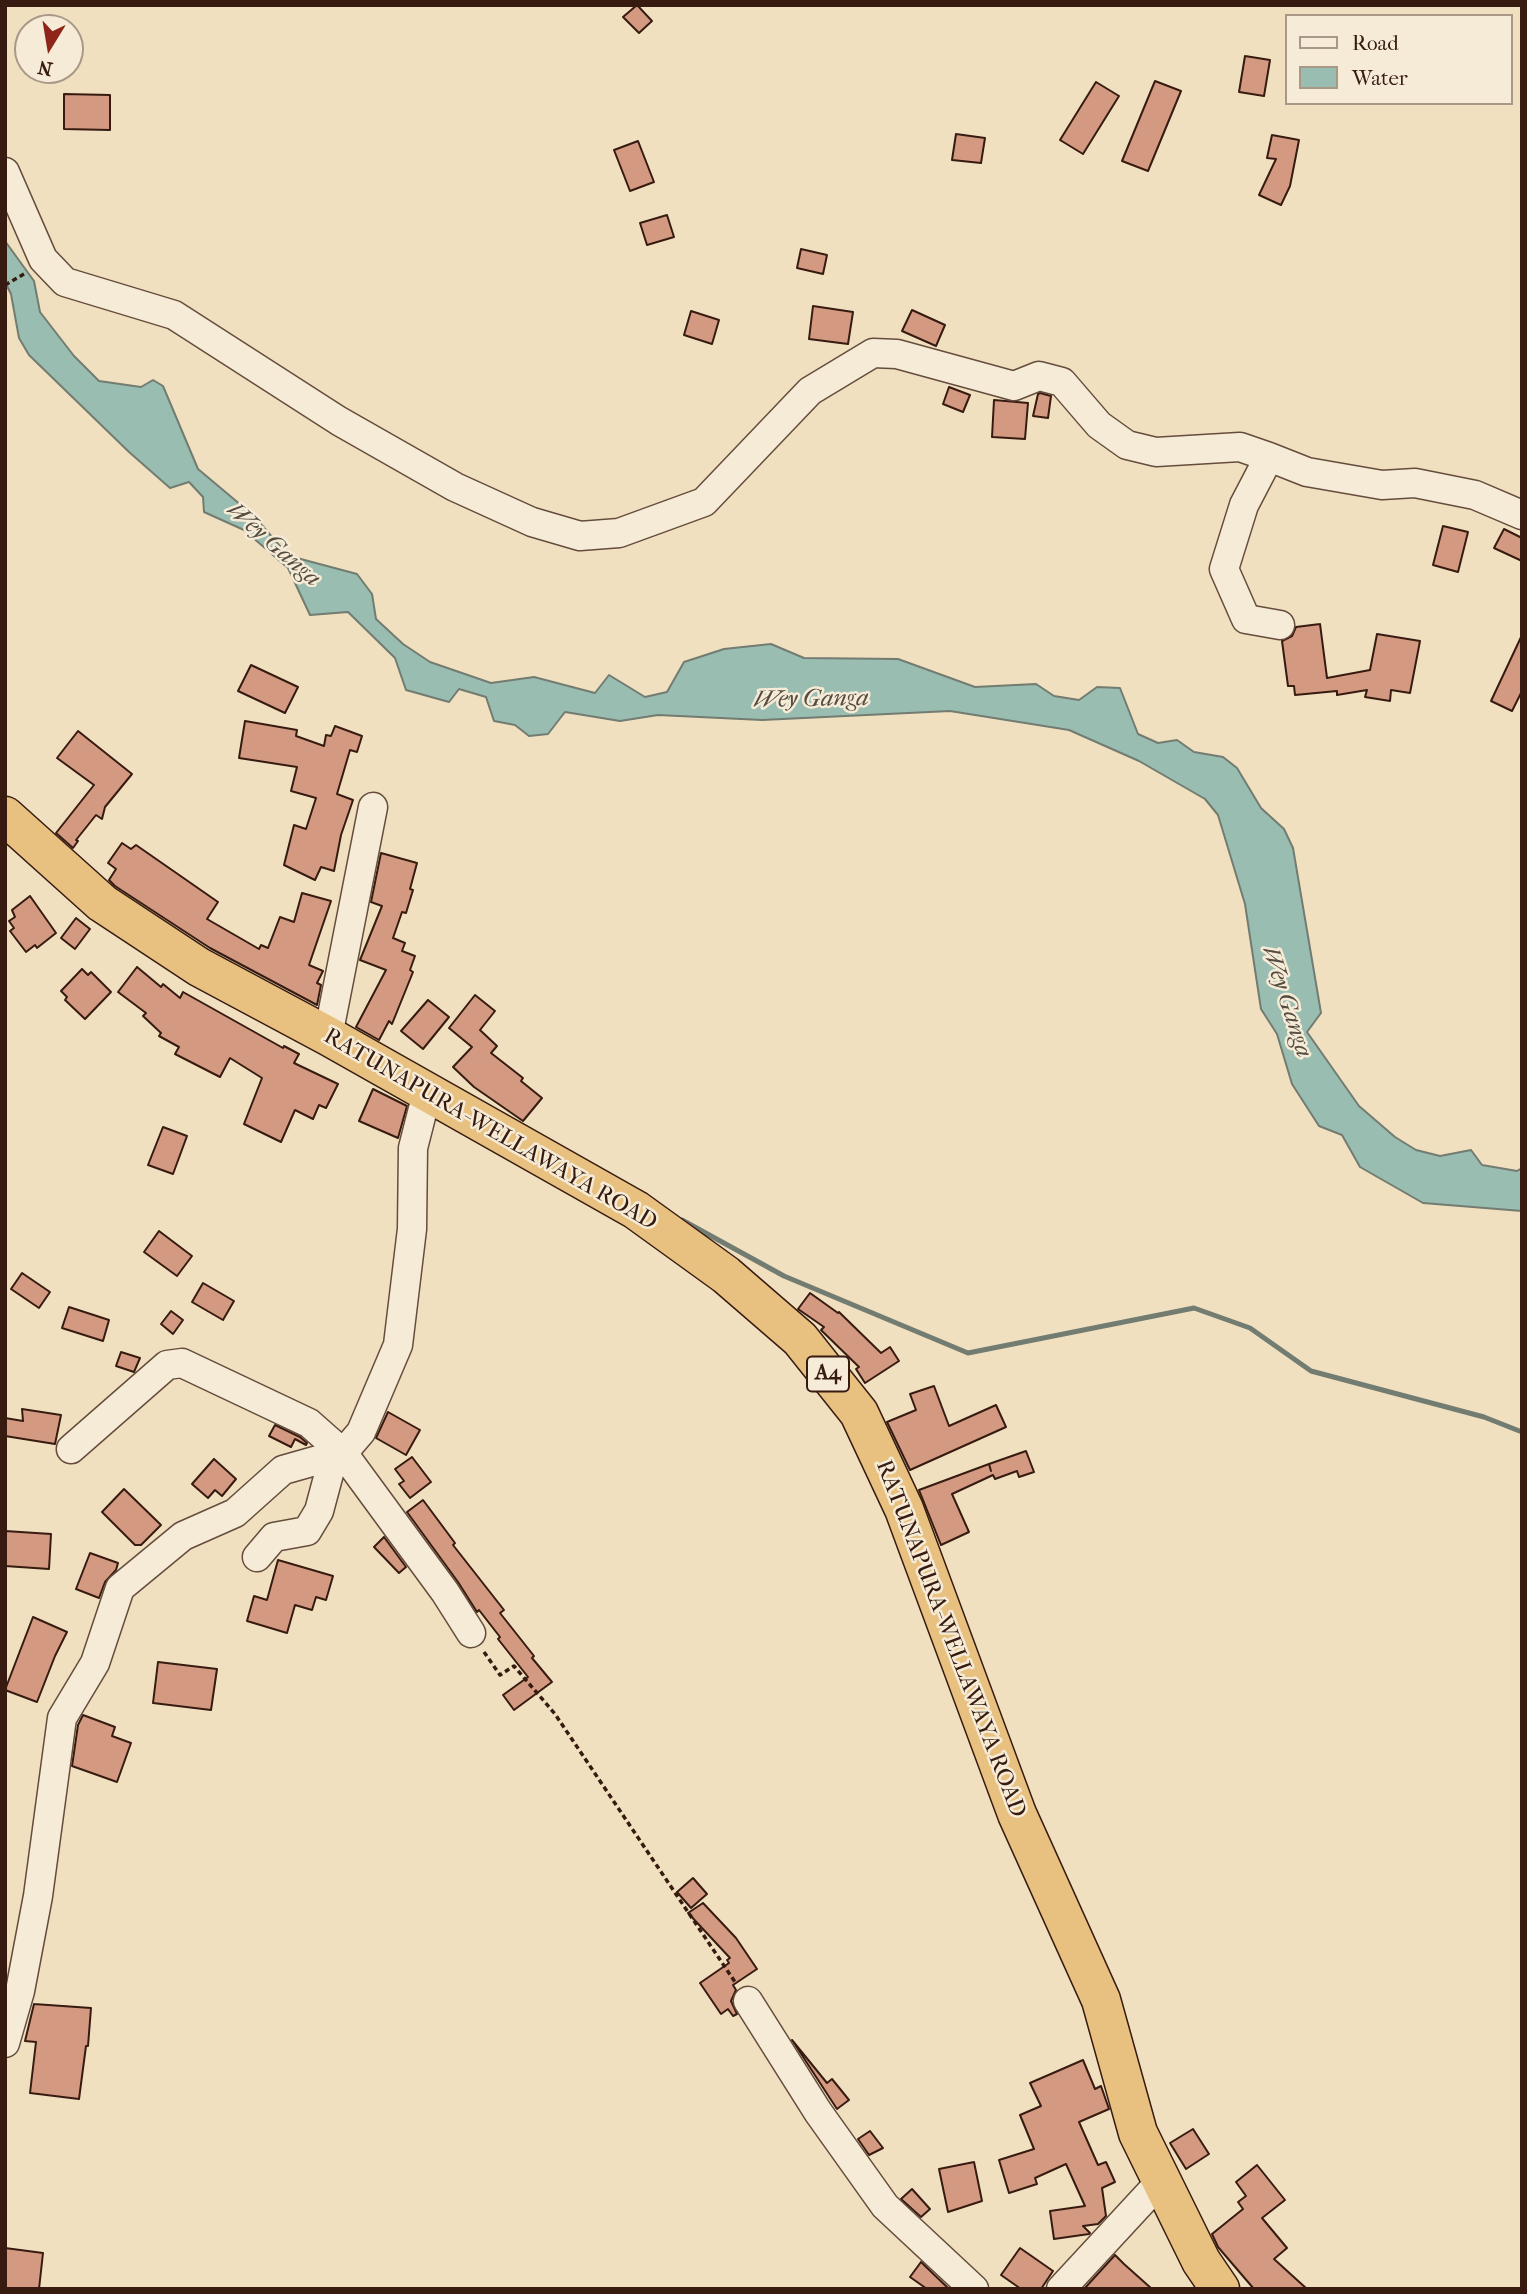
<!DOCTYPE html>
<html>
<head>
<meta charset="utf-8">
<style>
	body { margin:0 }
	#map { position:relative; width:1527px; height:2294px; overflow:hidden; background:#f0e0c0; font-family:"IM FELL French Canon",serif }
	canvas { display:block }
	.frame { position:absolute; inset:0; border:7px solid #371b10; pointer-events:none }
	.legend { position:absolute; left:1285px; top:14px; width:228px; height:91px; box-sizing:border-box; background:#f5ebd6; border:2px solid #a99887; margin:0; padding:9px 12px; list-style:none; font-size:21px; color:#371b10 }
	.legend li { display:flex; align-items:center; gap:14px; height:35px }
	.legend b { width:35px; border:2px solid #a99887 }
	.north { position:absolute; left:14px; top:14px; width:70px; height:70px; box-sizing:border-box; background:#f5ebd6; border:2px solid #a99887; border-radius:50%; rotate:191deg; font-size:19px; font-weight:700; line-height:28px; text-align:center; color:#371b10 }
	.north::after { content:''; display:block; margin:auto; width:24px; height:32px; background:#8f2418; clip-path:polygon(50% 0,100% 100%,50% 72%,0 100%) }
</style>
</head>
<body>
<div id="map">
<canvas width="1527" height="2294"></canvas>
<div class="frame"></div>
<ul class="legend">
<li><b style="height:9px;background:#f5ebd6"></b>Road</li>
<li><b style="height:19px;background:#9abdb2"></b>Water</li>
</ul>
<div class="north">N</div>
</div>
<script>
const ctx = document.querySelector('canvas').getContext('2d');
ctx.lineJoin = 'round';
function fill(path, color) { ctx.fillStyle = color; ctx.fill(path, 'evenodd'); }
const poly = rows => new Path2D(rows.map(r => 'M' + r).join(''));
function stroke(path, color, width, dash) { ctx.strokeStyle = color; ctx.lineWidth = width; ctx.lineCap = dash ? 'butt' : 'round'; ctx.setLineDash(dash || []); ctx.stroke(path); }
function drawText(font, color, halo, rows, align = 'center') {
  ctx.font = font + ' "IM FELL French Canon",serif'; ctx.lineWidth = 5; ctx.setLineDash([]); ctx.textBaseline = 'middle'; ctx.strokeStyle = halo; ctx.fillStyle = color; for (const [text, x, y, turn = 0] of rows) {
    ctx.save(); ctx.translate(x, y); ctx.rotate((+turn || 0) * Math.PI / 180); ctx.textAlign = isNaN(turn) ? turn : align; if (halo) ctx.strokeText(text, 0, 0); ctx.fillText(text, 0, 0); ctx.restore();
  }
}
const water = poly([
	[5,241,34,281,40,312,74,356,99,381,141,387,153,380,163,386,198,469,254,516,279,545,297,558,357,574,372,594,376,619,403,644,430,662,491,683,534,677,595,693,609,675,645,697,667,692,684,662,724,649,771,644,804,658,898,659,975,687,1036,684,1054,696,1079,700,1097,687,1120,688,1138,734,1158,743,1177,740,1194,752,1223,757,1237,768,1261,808,1284,829,1293,848,1321,1013,1307,1032,1359,1106,1395,1137,1416,1150,1440,1156,1471,1150,1482,1165,1517,1171,1522,1168,1522,1211,1423,1203,1360,1167,1342,1135,1319,1126,1292,1084,1277,1034,1261,1009,1245,904,1218,815,1205,799,1139,761,1069,730,950,711,762,720,658,715,620,721,565,712,548,734,529,736,515,725,494,721,486,697,459,689,449,702,406,690,395,658,348,612,310,615,288,568,244,530,204,512,203,497,189,482,170,488,129,452,29,355,19,338,11,294,5,282,5,241]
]);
fill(water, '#9abdb2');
stroke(water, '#727c71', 2);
stroke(poly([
	[682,1220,784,1276,968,1353,1194,1308,1250,1328,1311,1371,1484,1417,1522,1432]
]), '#727c71', 5);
const building = poly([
	[637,5,652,21,639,33,623,17,637,5],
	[1245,56,1270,60,1264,96,1239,92,1245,56],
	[1155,81,1181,91,1148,171,1122,161,1155,81],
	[1096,82,1119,96,1083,154,1060,140,1096,82],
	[64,94,110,95,110,130,64,129,64,94],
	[956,134,985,138,981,163,952,160,956,134],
	[1272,135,1299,140,1290,186,1281,205,1259,195,1276,159,1267,158,1272,135],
	[638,141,654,182,630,191,614,150,638,141],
	[667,215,674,237,647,245,640,223,667,215],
	[801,249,827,255,823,274,797,268,801,249],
	[813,306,853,312,848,344,809,339,813,306],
	[912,310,945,325,936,346,902,331,912,310],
	[691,311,719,320,712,344,684,335,691,311],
	[949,387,970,395,963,412,943,404,949,387],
	[1040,393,1051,396,1048,418,1033,416,1038,394,1040,393],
	[994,400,1028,403,1025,439,992,437,994,400],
	[1443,526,1468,532,1458,572,1433,565,1443,526],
	[1504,529,1522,538,1522,561,1494,548,1504,529],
	[1320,624,1327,678,1370,670,1377,634,1420,641,1410,693,1391,690,1390,701,1365,697,1367,690,1337,695,1337,691,1295,695,1294,686,1288,686,1282,641,1292,636,1296,627,1320,624],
	[1522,635,1522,691,1512,711,1491,701,1522,635],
	[251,665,298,687,285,713,238,691,251,665],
	[245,721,297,730,296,736,324,746,326,735,331,736,335,726,362,736,357,752,350,750,337,794,353,800,341,835,334,871,321,867,315,880,284,865,294,825,306,829,316,798,291,791,297,767,239,758,245,721],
	[78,731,132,774,105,807,102,819,96,815,76,840,78,841,73,848,56,833,94,785,57,758,78,731],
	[122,843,131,849,136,845,218,902,207,919,259,949,261,945,268,948,280,917,294,922,302,893,331,901,309,965,323,971,317,983,321,985,317,1005,210,948,115,886,109,880,116,869,108,863,122,843],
	[381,853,417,863,410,889,413,890,406,913,402,912,393,938,405,943,402,951,415,956,410,970,413,972,392,1024,389,1021,379,1040,356,1027,386,970,360,960,382,906,371,902,381,853],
	[30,896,56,933,37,948,35,945,26,952,10,931,14,928,9,921,15,917,12,910,30,896],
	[76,918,90,929,75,949,61,938,76,918],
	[137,967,161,987,163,984,180,998,183,992,283,1048,284,1046,299,1054,294,1063,338,1084,326,1108,319,1105,313,1119,295,1110,281,1142,244,1124,262,1078,230,1058,220,1077,175,1054,179,1047,159,1036,161,1033,143,1016,146,1013,118,992,137,967],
	[82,969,88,975,91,972,111,992,85,1019,65,1000,67,997,61,991,82,969],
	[475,995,495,1011,480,1030,497,1046,491,1053,523,1078,521,1081,542,1098,523,1121,474,1087,453,1067,472,1047,449,1028,475,995],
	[428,1000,449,1017,423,1049,401,1031,428,1000],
	[373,1089,407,1106,398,1138,359,1121,373,1089],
	[163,1127,187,1136,173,1174,148,1165,163,1127],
	[159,1231,192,1256,177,1276,144,1252,159,1231],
	[22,1273,50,1292,39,1308,11,1289,22,1273],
	[203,1283,234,1301,223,1320,192,1302,203,1283],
	[810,1293,838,1313,839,1312,881,1353,890,1347,899,1361,865,1383,856,1369,859,1367,821,1330,824,1327,798,1309,810,1293],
	[69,1307,109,1320,103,1341,62,1328,69,1307],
	[171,1311,183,1320,173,1334,161,1324,171,1311],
	[121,1352,140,1358,134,1372,116,1366,121,1352],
	[934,1386,949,1426,996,1405,1006,1427,910,1470,887,1422,916,1410,910,1394,934,1386],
	[22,1409,61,1415,55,1444,5,1436,5,1418,23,1421,22,1409],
	[388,1412,420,1430,406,1455,376,1438,388,1412],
	[275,1425,300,1437,307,1443,306,1445,295,1439,291,1447,269,1436,275,1425],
	[1026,1451,1034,1472,1019,1477,1017,1471,995,1479,993,1475,952,1494,969,1532,941,1545,919,1490,989,1464,991,1471,989,1464,1026,1451],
	[412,1457,431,1482,410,1498,399,1484,404,1481,395,1469,412,1457],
	[214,1459,236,1479,222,1496,215,1490,208,1498,192,1484,214,1459],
	[124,1489,161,1525,141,1545,135,1545,102,1512,124,1489],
	[423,1500,455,1543,453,1545,504,1610,500,1613,534,1656,532,1658,552,1682,514,1710,503,1695,528,1677,498,1639,500,1637,479,1610,477,1612,458,1582,407,1512,423,1500],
	[5,1531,51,1534,49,1569,5,1566,5,1531],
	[384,1537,406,1567,399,1573,374,1547,384,1537],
	[90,1553,118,1563,116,1570,105,1582,99,1598,76,1589,90,1553],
	[278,1560,333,1576,326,1600,316,1597,312,1610,295,1605,287,1633,247,1621,254,1596,267,1600,278,1560],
	[33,1617,67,1632,55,1656,37,1702,5,1690,33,1617],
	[158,1662,217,1669,211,1710,153,1703,158,1662],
	[83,1715,115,1727,112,1736,131,1743,117,1782,72,1766,78,1725,83,1715],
	[693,1878,707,1894,691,1908,677,1892,693,1878],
	[703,1903,736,1938,757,1969,733,1985,736,1990,731,2001,737,2014,733,2016,728,2009,721,2014,700,1983,729,1963,727,1960,730,1958,688,1913,703,1903],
	[34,2004,91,2008,88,2046,86,2046,79,2099,30,2093,36,2042,25,2041,34,2004],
	[792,2040,827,2083,832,2079,849,2100,837,2109,792,2040],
	[1083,2060,1095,2089,1101,2086,1109,2109,1079,2122,1098,2165,1106,2162,1115,2182,1102,2188,1106,2216,1098,2224,1083,2226,1090,2233,1089,2234,1054,2239,1050,2211,1085,2206,1066,2164,1035,2178,1037,2184,1009,2193,999,2160,1034,2149,1020,2115,1041,2106,1030,2083,1083,2060],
	[1193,2129,1209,2154,1186,2169,1170,2143,1193,2129],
	[870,2131,883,2148,869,2155,858,2139,870,2131],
	[974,2162,982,2201,948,2212,939,2169,974,2162],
	[1257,2165,1285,2200,1262,2218,1287,2248,1274,2259,1307,2289,1254,2289,1218,2247,1212,2234,1243,2209,1238,2202,1246,2196,1236,2182,1257,2165],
	[912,2189,930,2209,921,2217,901,2199,912,2189],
	[5,2248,43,2253,39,2289,5,2289,5,2248],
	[1020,2248,1053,2271,1041,2289,1021,2289,1001,2275,1020,2248],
	[1115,2255,1124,2264,1152,2289,1084,2289,1115,2255],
	[921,2262,949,2289,927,2289,910,2277,921,2262]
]);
fill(building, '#d49a81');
stroke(building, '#371b10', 2);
const minor = poly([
	[5,172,43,259,65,282,174,315,339,421,455,487,532,522,580,536,619,533,704,502,810,391,873,353,897,354,1014,386,1039,376,1062,382,1099,425,1127,445,1156,452,1240,447,1269,457,1307,472,1382,485,1415,483,1475,495,1522,515],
	[1269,457,1244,505,1224,569,1246,619,1280,625],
	[328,1036,373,807],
	[71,1449,167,1365,182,1363,309,1423,343,1453,445,1592,471,1633],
	[257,1557,274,1537,307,1531,319,1511,334,1455],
	[748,2001,818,2112,885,2206,974,2289],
	[5,2043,20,1991,38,1896,62,1718,95,1663,120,1588,183,1536,235,1513,283,1470,343,1453,361,1432,398,1345,412,1229,413,1148,427,1093],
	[1061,2289,1160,2182]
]);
const highway = poly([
	[5,816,102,903,199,967,328,1036,636,1210,726,1275,800,1339,859,1413,904,1509,1017,1814,1101,2000,1138,2133,1201,2261,1220,2289]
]);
stroke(minor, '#654c3c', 31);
stroke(highway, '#371b10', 41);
stroke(poly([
	[5,285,24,274],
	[484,1652,500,1675,514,1666,555,1714,735,1982]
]), '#371b10', 3.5, [5, 3.5]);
stroke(minor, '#f5ebd6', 28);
stroke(highway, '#e8c080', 38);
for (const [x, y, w] of [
	[828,1374,42]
]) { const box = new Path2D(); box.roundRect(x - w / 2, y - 17.5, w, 35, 5); ctx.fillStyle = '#f5ebd6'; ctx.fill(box); stroke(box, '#371b10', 2); }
drawText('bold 21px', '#371b10', null, [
	["A4",828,1374]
]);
drawText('23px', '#371b10', '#f5ebd6', [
	["RATUNAPURA-WELLAWAYA ROAD",490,1130,30],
	["RATUNAPURA-WELLAWAYA ROAD",950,1639,69]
]);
drawText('italic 24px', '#554c41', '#f5ebd6', [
	["Wey Ganga",273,545,41],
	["Wey Ganga",811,700,-1],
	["Wey Ganga",1286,1002,72]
]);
</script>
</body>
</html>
